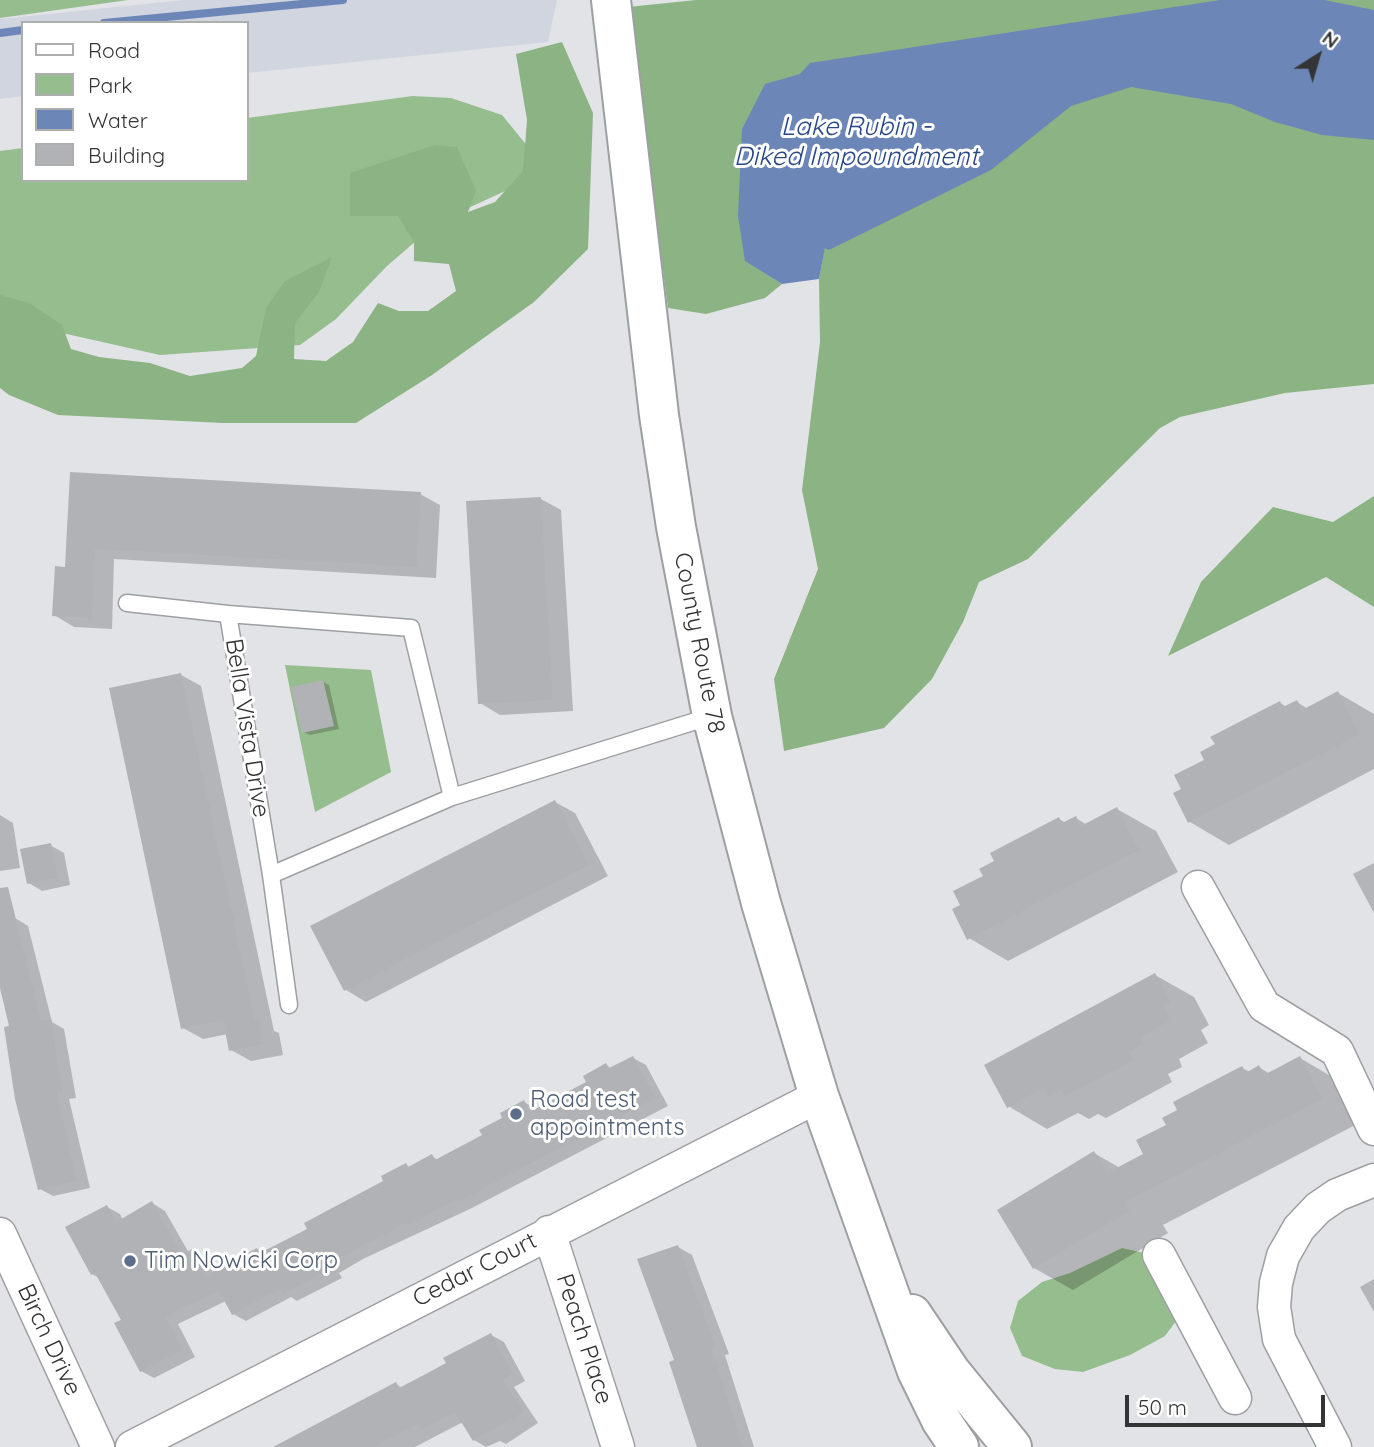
<!DOCTYPE html>
<html>
<head>
<meta charset="utf-8">
<style>
	body { margin:0 }
	#map { position:relative; width:1374px; height:1447px; overflow:hidden; background:#e2e3e6; font-family:Quicksand,sans-serif }
	canvas { display:block }
	.legend { position:absolute; left:21px; top:21px; width:228px; height:161px; box-sizing:border-box; background:#fff; border:2px solid #adaeae; margin:0; padding:9px 12px; list-style:none; font-size:21px; color:#333435 }
	.legend li { display:flex; align-items:center; gap:14px; height:35px }
	.legend b { width:35px; border:2px solid #adaeae }
	.north { position:absolute; left:1283px; top:21px; width:70px; height:70px; -webkit-text-stroke:5px #fff; paint-order:stroke; rotate:37deg; font-size:19px; font-weight:700; line-height:28px; text-align:center; color:#333435 }
	.north::after { content:''; display:block; margin:auto; width:24px; height:32px; background:#333435; clip-path:polygon(50% 0,100% 100%,50% 72%,0 100%) }
	.scale { position:absolute; left:1125px; top:1395px; width:200px; height:32px; box-sizing:border-box; border:4px solid #333435; border-top:0; padding-left:9px; font-size:21px; line-height:24px; white-space:nowrap; color:#333435; -webkit-text-stroke:5px #fff; paint-order:stroke }
</style>
</head>
<body>
<div id="map">
<canvas width="1374" height="1447"></canvas>
<ul class="legend">
<li><b style="height:9px;background:#fff"></b>Road</li>
<li><b style="height:19px;background:#96bd8e"></b>Park</li>
<li><b style="height:19px;background:#6d86b8"></b>Water</li>
<li><b style="height:19px;background:#b1b2b5"></b>Building</li>
</ul>
<div class="north">N</div>
<div class="scale">50 m</div>
</div>
<script>
const ctx = document.querySelector('canvas').getContext('2d');
ctx.lineJoin = 'round';
function fill(path, color) { ctx.fillStyle = color; ctx.fill(path, 'evenodd'); }
const poly = rows => new Path2D(rows.map(r => 'M' + r).join(''));
function stroke(path, color, width, dash) { ctx.strokeStyle = color; ctx.lineWidth = width; ctx.lineCap = dash ? 'butt' : 'round'; ctx.setLineDash(dash || []); ctx.stroke(path); }
function drawText(font, color, halo, rows, align = 'center') {
  ctx.font = font + ' Quicksand,sans-serif'; ctx.lineWidth = 6; ctx.setLineDash([]); ctx.textBaseline = 'middle'; ctx.strokeStyle = halo; ctx.fillStyle = color; for (const [text, x, y, turn = 0] of rows) {
    ctx.save(); ctx.translate(x, y); ctx.rotate((+turn || 0) * Math.PI / 180); ctx.textAlign = isNaN(turn) ? turn : align; if (halo) ctx.strokeText(text, 0, 0); ctx.fillText(text, 0, 0); ctx.restore();
  }
}
fill(poly([
	[184,0,557,0,548,42,247,73,247,23,23,23,23,96,0,99,0,19]
]), '#d1d5df');
fill(poly([
	[0,0,128,0,0,18],
	[413,96,451,98,502,115,542,164,516,186,438,222,387,266,336,319,300,345,160,355,0,319,0,151,23,148,23,180,247,180,247,118],
	[285,665,371,670,391,772,315,812],
	[1122,1248,1167,1258,1182,1313,1165,1336,1130,1355,1083,1372,1055,1369,1022,1356,1010,1328,1018,1301,1042,1282,1070,1273]
]), '#96bd8e');
fill(poly([
	[696,0,1374,0,1374,384,1285,393,1180,417,1160,428,1028,559,979,582,963,622,932,679,884,728,784,751,774,679,818,569,802,490,820,342,819,279,828,230,746,261,782,284,765,298,706,314,668,308,628,7],
	[562,42,593,113,588,249,534,302,432,375,356,423,223,423,58,415,9,395,0,388,0,295,29,303,62,325,71,349,99,357,150,363,190,376,242,368,256,356,266,308,285,281,332,257,319,292,295,323,294,359,326,361,353,342,378,303,399,311,428,311,456,291,449,264,414,261,414,242,398,216,350,216,350,173,435,145,457,147,476,191,468,212,495,202,523,171,527,120,516,54],
	[1374,496,1374,607,1326,577,1168,656,1201,582,1273,507,1333,522]
]), '#8bb383');
fill(poly([
	[1220,0,1324,0,1374,10,1374,140,1322,135,1275,122,1231,104,1131,87,1071,106,991,170,829,250,825,248,819,279,782,284,745,261,738,216,742,129,765,84,800,74,810,63]
]), '#6d86b8');
fill(poly([
	[72,474,420,494,440,505,436,578,114,559,112,629,74,627,54,615,67,568],
	[541,499,561,510,573,711,500,715,480,703],
	[181,675,201,686,274,1031,279,1033,283,1055,251,1061,231,1050,228,1034,203,1039,183,1028],
	[323,682,329,685,339,729,310,735,303,732],
	[1338,693,1374,714,1374,769,1229,845,1190,822,1183,790,1206,760,1280,703,1287,707,1297,702,1308,709],
	[555,802,575,813,608,876,366,1002,346,990],
	[1117,809,1156,831,1178,872,1008,961,969,938,962,906,985,876,1059,819,1066,823,1076,818,1087,825],
	[0,815,13,823,20,868,0,871],
	[50,845,64,853,70,885,42,891,29,883],
	[1374,863,1374,913,1353,874],
	[15,918,28,926,52,1022,64,1029,76,1098,69,1099,90,1188,53,1196,40,1189,12,1027,0,981,0,922],
	[1155,975,1194,997,1209,1025,1201,1030,1208,1043,1179,1059,1182,1067,1168,1074,1172,1082,1106,1118,1098,1114,1089,1119,1078,1113,1047,1129,1008,1106],
	[633,1058,646,1065,668,1106,472,1208,363,1259,339,1273,342,1278,297,1301,291,1297,246,1321,233,1314,226,1301,178,1324,195,1357,154,1378,141,1371,123,1321,101,1279,92,1274,107,1207,120,1214,123,1220,152,1203,165,1211,189,1253,192,1251,206,1259,213,1273,257,1250,264,1253,310,1229,386,1182,406,1165,411,1168,432,1156,438,1160,484,1135,524,1102,538,1110,588,1082,606,1065,612,1069],
	[1300,1058,1339,1081,1361,1122,1163,1225,1168,1233,1073,1290,1034,1268,1094,1153,1120,1168,1146,1155,1168,1126,1242,1068,1250,1072,1259,1067,1270,1074],
	[678,1247,692,1255,729,1354,725,1355,754,1447,700,1447,676,1361],
	[1374,1279,1374,1312,1360,1287],
	[491,1335,504,1342,525,1381,514,1387,538,1423,506,1444,500,1441,486,1447,474,1440,463,1422,415,1447,277,1447,396,1384,402,1388,448,1364]
]), '#0003');
stroke(poly([
	[104,23,343,0],
	[0,33,23,30]
]), '#6d86b8', 8);
fill(poly([
	[70,472,421,492,417,567,95,549,92,618,52,616,55,566,65,567],
	[541,497,553,700,478,704,466,501],
	[181,673,255,1020,259,1020,264,1044,229,1051,223,1020,181,1029,109,688],
	[323,680,334,726,302,733,291,687],
	[1338,691,1360,734,1188,823,1173,793,1181,789,1174,775,1204,760,1200,752,1215,744,1210,737,1280,701,1283,707,1297,700,1302,710],
	[555,800,589,865,344,991,310,926],
	[1117,807,1139,850,967,940,952,909,960,905,953,891,983,876,979,869,994,861,990,853,1059,817,1062,823,1076,816,1081,826],
	[51,843,58,878,27,884,20,849],
	[8,887,41,1021,51,1019,63,1091,57,1092,77,1181,38,1190,15,1099,4,1027,9,1026,0,988,0,888],
	[1155,973,1171,1002,1163,1007,1170,1021,1141,1037,1144,1044,1130,1052,1134,1060,1065,1097,1061,1090,1048,1098,1043,1088,1007,1108,984,1065],
	[633,1056,656,1098,458,1202,456,1200,408,1226,406,1223,349,1253,327,1265,330,1270,283,1294,280,1289,232,1315,219,1291,165,1316,183,1350,140,1372,114,1323,121,1320,95,1273,91,1275,65,1227,107,1205,116,1222,152,1201,182,1255,192,1249,206,1275,257,1248,260,1253,307,1229,304,1223,383,1181,381,1176,406,1163,408,1167,432,1154,435,1160,482,1135,479,1130,502,1118,500,1113,524,1100,530,1112,586,1082,583,1076,606,1063,609,1068],
	[1300,1056,1323,1099,1125,1202,1130,1211,1033,1269,997,1210,1094,1151,1107,1173,1143,1154,1136,1140,1166,1125,1162,1118,1177,1110,1173,1102,1242,1066,1246,1073,1259,1065,1264,1075],
	[678,1245,716,1347,712,1348,743,1447,697,1447,669,1362,674,1360,637,1259],
	[491,1333,513,1374,503,1380,524,1412,473,1441,455,1412,421,1430,418,1424,374,1447,273,1447,396,1382,399,1388,422,1376,446,1363,443,1358]
]), '#b1b2b5');
const service = poly([
	[127,603,228,614],
	[452,797,411,628,228,614,271,875,452,797,712,716],
	[271,875,289,1005]
]);
const minor = poly([
	[1198,887,1264,1006,1337,1051,1374,1129],
	[549,1232,618,1447],
	[0,1234,98,1447],
	[1159,1255,1235,1398],
	[132,1447,819,1096],
	[1335,1447,1279,1339,1274,1307,1276,1283,1283,1256,1299,1228,1318,1208,1337,1195,1374,1180]
]);
const tertiary = poly([
	[611,0,659,415,676,527,712,716,761,903,819,1096,917,1371,941,1420,959,1447],
	[912,1314,951,1372,1012,1447]
]);
stroke(service, '#9e9fa2', 19);
stroke(minor, '#9e9fa2', 35);
stroke(tertiary, '#9e9fa2', 42);
stroke(service, '#fff', 16);
stroke(minor, '#fff', 32);
stroke(tertiary, '#fff', 38);
for (const [x, y, r, color] of [
	[516,1114,7,"#5c6f8a"],
	[130,1261,7,"#5c6f8a"]
]) { const dot = new Path2D(); dot.arc(x, y, r, 0, 2 * Math.PI); ctx.fillStyle = color; ctx.fill(dot); stroke(dot, '#fff', 2.5); }
drawText('24px', '#333435', '#fff', [
	["County Route 78",699,643,79],
	["Bella Vista Drive",247,728,81],
	["Cedar Court",475,1270,-27],
	["Peach Place",584,1339,72],
	["Birch Drive",49,1340,65]
]);
drawText('24px', '#4e5e75', '#fff', [
	["Road test",530,1100],
	["appointments",530,1128],
	["Tim Nowicki Corp",144,1261]
], 'left');
drawText('italic 26px', '#2a4887', '#fff', [
	["Lake Rubin -",856,127],
	["Diked Impoundment",856,157]
]);
</script>
</body>
</html>
